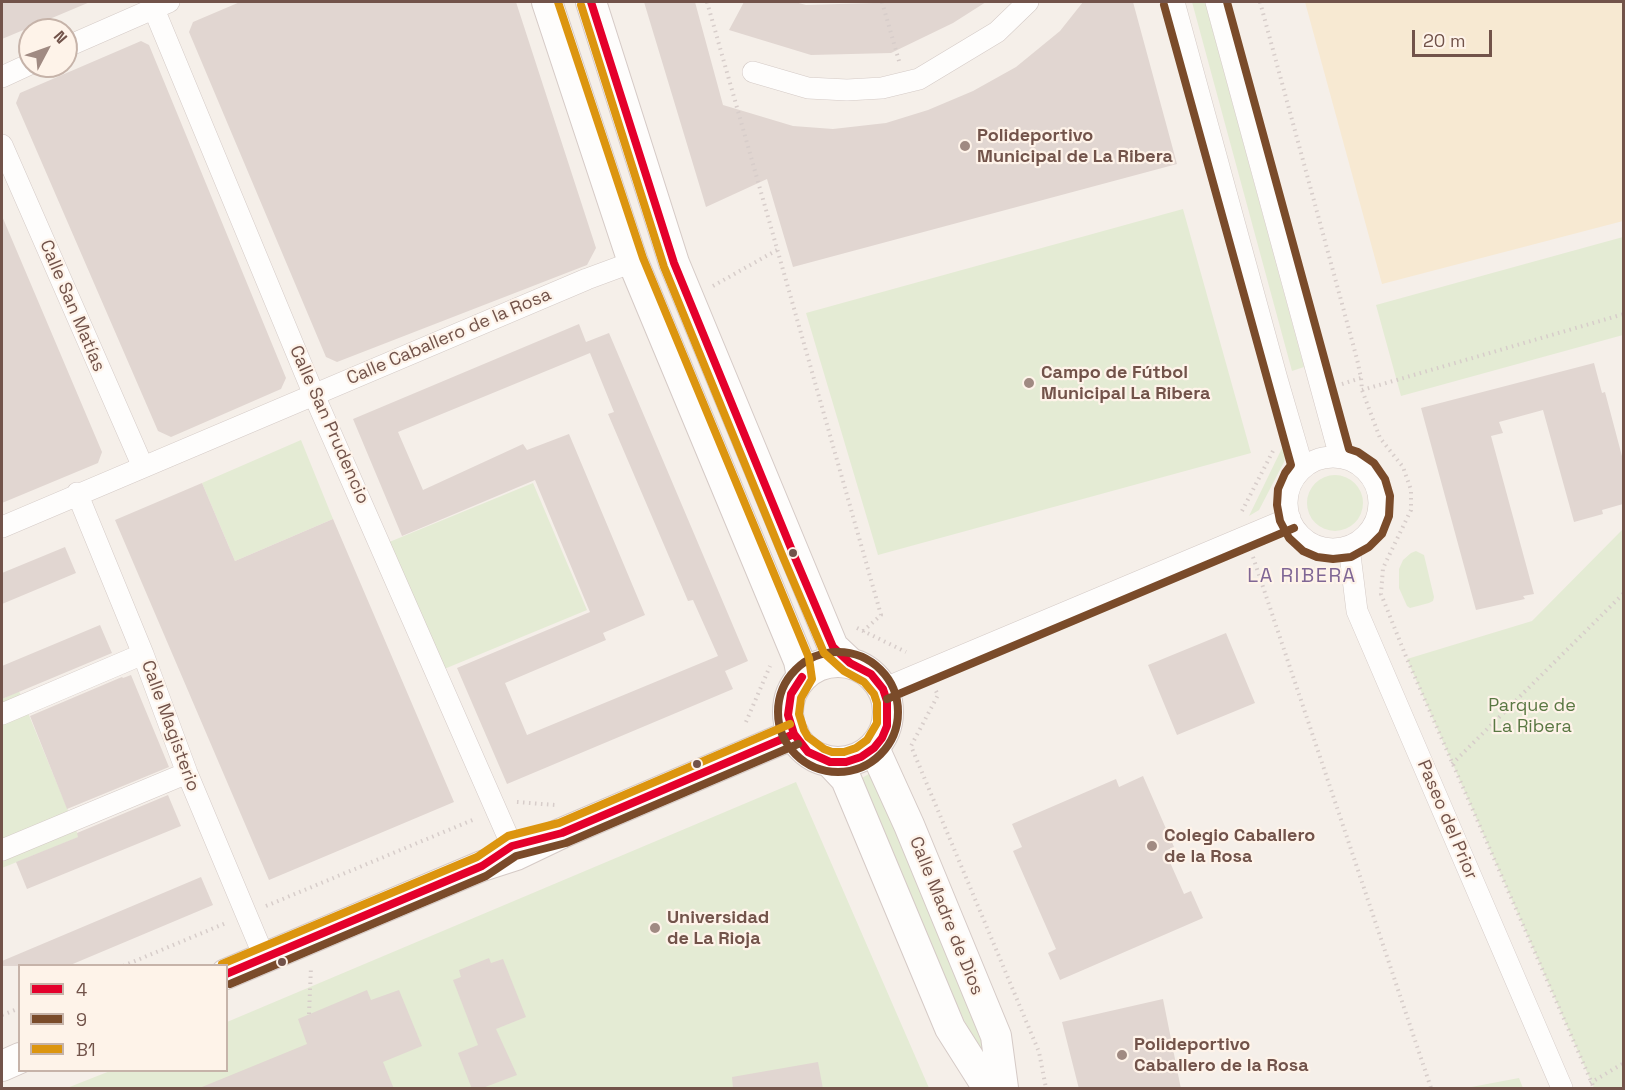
<!DOCTYPE html>
<html>
<head>
<meta charset="utf-8">
<style>
	body { margin:0 }
	#map { position:relative; width:1625px; height:1090px; overflow:hidden; background:#f5efe9; font-family:"Space Grotesk",sans-serif }
	canvas { display:block }
	.frame { position:absolute; inset:0; border:3px solid #72534a; pointer-events:none }
	.legend { position:absolute; left:18px; top:964px; width:210px; height:108px; box-sizing:border-box; background:#fef3e9; border:2px solid #c6b3a9; margin:0; padding:8px 10px; list-style:none; font-size:18px; color:#72534a }
	.legend li { display:flex; align-items:center; gap:12px; height:30px }
	.legend b { width:30px; border:2px solid #c6b3a9 }
	.north { position:absolute; left:18px; top:18px; width:60px; height:60px; box-sizing:border-box; background:#fef3e9; border:2px solid #c6b3a9; border-radius:50%; rotate:49deg; font-size:16px; font-weight:700; line-height:24px; text-align:center; color:#72534a }
	.north::after { content:''; display:block; margin:auto; width:21px; height:27px; background:#a08a82; clip-path:polygon(50% 0,100% 100%,50% 72%,0 100%) }
	.scale { position:absolute; left:1412px; top:30px; width:80px; height:27px; box-sizing:border-box; border:3px solid #72534a; border-top:0; padding-left:8px; font-size:18px; line-height:21px; white-space:nowrap; color:#72534a; -webkit-text-stroke:4px #fef3e9; paint-order:stroke }
</style>
</head>
<body>
<div id="map">
<canvas width="1625" height="1090"></canvas>
<div class="frame"></div>
<ul class="legend">
<li><b style="height:8px;background:#e4002b"></b>4</li>
<li><b style="height:8px;background:#7a4b2a"></b>9</li>
<li><b style="height:8px;background:#dc950f"></b>B1</li>
</ul>
<div class="north">N</div>
<div class="scale">20 m</div>
</div>
<script>
const ctx = document.querySelector('canvas').getContext('2d');
ctx.lineJoin = 'round';
function fill(path, color) { ctx.fillStyle = color; ctx.fill(path, 'evenodd'); }
const poly = rows => new Path2D(rows.map(r => 'M' + r).join(''));
function stroke(path, color, width, dash) { ctx.strokeStyle = color; ctx.lineWidth = width; ctx.lineCap = dash ? 'butt' : 'round'; ctx.setLineDash(dash || []); ctx.stroke(path); }
function drawText(font, color, halo, rows, align = 'center') {
  ctx.font = font + ' "Space Grotesk",sans-serif'; ctx.lineWidth = 4.5; ctx.setLineDash([]); ctx.textBaseline = 'middle'; ctx.strokeStyle = halo; ctx.fillStyle = color; for (const [text, x, y, turn = 0] of rows) {
    ctx.save(); ctx.translate(x, y); ctx.rotate((+turn || 0) * Math.PI / 180); ctx.textAlign = isNaN(turn) ? turn : align; if (halo) ctx.strokeText(text, 0, 0); ctx.fillText(text, 0, 0); ctx.restore();
  }
}
fill(poly([
	[1192,2,1205,2,1304,367,1292,371],
	[1183,209,1251,453,878,555,806,313],
	[1623,237,1623,335,1401,396,1376,305],
	[301,440,333,519,235,561,202,483],
	[1284,444,1286,449,1284,462,1259,510,1249,516],
	'1307 503a28 28 0 1 1 56 0a28 28 0 1 1-56 0Z',
	[533,483,587,610,437,672,382,545],
	[1623,529,1623,1088,1594,1088,1407,659,1532,621],
	[1416,551,1424,555,1434,597,1433,601,1429,603,1410,608,1407,606,1399,588,1399,569,1403,560,1411,553],
	[19,691,79,837,2,868,2,699],
	[872,772,990,1060,984,1063,952,994,862,778],
	[796,782,929,1088,67,1088,110,1071,226,1070,227,1022],
	[1519,1078,1523,1088,1466,1088]
]), '#e4ebd4');
fill(poly([
	[1305,2,1623,2,1623,221,1382,284]
]), '#f7e9d2');
fill(poly([
	[2,2,90,2,2,39],
	[240,2,516,2,596,248,587,265,337,362,326,357,189,32,193,22],
	[644,2,695,2,723,105,793,126,833,129,886,123,928,110,973,91,1016,67,1060,31,1083,2,1133,2,1177,164,793,267,767,179,706,207],
	[744,2,795,2,806,5,907,2,986,2,953,23,891,53,811,55,729,30],
	[141,41,149,45,286,378,281,389,171,437,158,431,16,103,20,93],
	[2,216,102,452,98,463,2,503],
	[579,324,586,342,609,333,748,661,725,671,733,689,507,784,457,668,590,612,535,480,402,536,353,419],
	[590,353,614,412,608,414,688,601,693,600,718,656,527,735,505,683,606,640,603,633,645,615,569,434,527,450,523,444,423,490,398,432],
	[1594,363,1602,393,1605,392,1623,460,1623,504,1602,510,1603,514,1574,522,1543,410,1499,422,1503,433,1491,436,1534,594,1523,596,1525,599,1476,610,1421,408],
	[202,483,235,561,333,519,454,802,269,880,115,520],
	[65,547,76,573,2,604,2,573],
	[100,625,112,653,2,699,2,666],
	[1226,633,1255,703,1177,735,1148,665],
	[131,675,169,767,67,809,30,716,122,677,123,678],
	[1143,776,1174,847,1165,851,1184,894,1191,891,1203,918,1060,980,1048,953,1056,949,1013,851,1022,847,1012,824,1116,779,1119,787],
	[168,795,181,826,27,889,16,862,78,837,77,833],
	[201,877,213,905,68,966,2,966,2,961],
	[489,958,491,963,503,959,526,1017,496,1029,517,1075,480,1089,472,1089,458,1053,478,1045,453,980,461,977,459,970],
	[367,990,371,1000,399,990,422,1046,383,1062,394,1089,197,1089,307,1044,298,1019],
	[1163,999,1181,1089,1079,1089,1062,1022],
	[818,1062,823,1089,733,1089,732,1077]
]), '#e1d6d1');
const minor = poly([
	[151,2,314,395,512,846],
	[1174,2,1277,379,1303,468],
	[1216,2,1340,457],
	[66,47,169,2],
	[753,72,808,88,847,90,882,88,919,79,997,32,1028,2],
	[2,77,30,64],
	[2,145,143,467],
	'1287 503a46 46 0 1 1 92 0a46 46 0 1 1-92 0Z',
	[77,493,143,654,187,773,265,959],
	[2,527,587,279,633,262],
	[1349,547,1357,611,1562,1088],
	[883,689,1290,518],
	[2,714,143,654],
	[2,850,187,773]
]);
const secondary = poly([
	[547,2,633,262,799,661,802,677],
	[591,2,674,263,833,647,850,663],
	'788 712a50 50 0 1 1 100 0a50 50 0 1 1-100 0Z',
	[874,748,909,825,996,1036,1003,1088],
	[830,762,846,779,950,1028,988,1088],
	[226,974,482,866,516,855,562,833,794,734],
	[2,1066,20,1058]
]);
stroke(minor, '#d4cac6', 22);
stroke(secondary, '#d5cac6', 32);
stroke(poly([
	[707,2,881,615,862,632],
	[882,2,899,61],
	[1260,2,1357,359,1361,378,1362,390,1380,438,1403,467,1411,490,1411,510,1383,568,1381,594,1407,659,1594,1088],
	[713,286,777,250],
	[1342,384,1361,378],
	[1362,390,1624,314],
	[1242,511,1274,449],
	[1253,557,1431,1088],
	[857,628,906,652],
	[936,691,938,695,911,746,1039,1052,1046,1088],
	[746,722,770,666],
	[1452,764,1624,593],
	[517,802,555,805],
	[266,906,475,819],
	[123,966,226,923],
	[309,1014,311,967],
	[2,1015,20,1008],
	[1590,1083,1624,1063]
]), '#d7cdca', 4, [1.5, 4.5]);
stroke(minor, '#fefdfc', 21);
stroke(secondary, '#fefdfc', 30);
stroke(poly([
	[591,2,674,263,793,553,833,647,850,663,871,674,883,689,887,701,887,726,882,738,874,748,861,757,846,762,830,762,808,752,794,734,788,715,791,694,802,677],
	[226,974,482,866,512,846,562,833,794,734]
]), '#e4002b', 8);
stroke(poly([
	[1164,5,1291,465,1285,473,1278,489,1277,505,1280,521,1289,538,1303,551,1317,557,1333,559,1351,557,1369,547,1382,534,1389,516,1390,496,1385,479,1374,463,1358,452,1349,449,1227,2],
	'778 712a60 60 0 1 1 120 0a60 60 0 1 1-120 0Z',
	[887,699,1294,528],
	[230,984,486,876,516,856,566,843,798,744]
]), '#7a4b2a', 8);
stroke(poly([
	[558,2,643,258,809,658,812,679,801,698,799,714,804,730,808,737,824,749,832,752,844,752,856,748,867,740,877,723,877,703,874,694,864,682,844,671,824,653,783,557,664,267,581,5],
	[222,964,477,857,508,836,559,823,790,724]
]), '#dc950f', 8);
for (const [x, y, r, color] of [
	[965,146,6,"#a08a82"],
	[1029,383,6,"#a08a82"],
	[793,553,5,"#72534a"],
	[697,764,5,"#72534a"],
	[1152,846,6,"#a08a82"],
	[655,928,6,"#a08a82"],
	[282,962,5,"#72534a"],
	[1122,1055,6,"#a08a82"]
]) { const dot = new Path2D(); dot.arc(x, y, r, 0, 2 * Math.PI); ctx.fillStyle = color; ctx.fill(dot); stroke(dot, '#fef3e9', 2); }
drawText('bold 18px', '#72534a', '#fef3e9', [
	["Polideportivo",977,136],
	["Municipal de La Ribera",977,157],
	["Campo de Fútbol",1041,373],
	["Municipal La Ribera",1041,394],
	["Colegio Caballero",1164,836],
	["de la Rosa",1164,857],
	["Universidad",667,918],
	["de La Rioja",667,939],
	["Polideportivo",1134,1045],
	["Caballero de la Rosa",1134,1066]
], 'left');
drawText('18px', '#72534a', '#fef3e9', [
	["Calle San Matías",72,306,67],
	["Calle Caballero de la Rosa",449,337,-23],
	["Calle San Prudencio",329,425,66],
	["Calle Magisterio",170,726,70],
	["Paseo del Prior",1447,820,67],
	["Calle Madre de Dios",946,916,68]
]);
drawText('18px', '#5a7843', '#fef3e9', [
	["Parque de",1532,706],
	["La Ribera",1532,727]
]);
ctx.letterSpacing = '1.5px';
drawText('20px', '#7f6695', '#fef3e9', [
	["LA RIBERA",1302,577]
]);
ctx.letterSpacing = '0px';
</script>
</body>
</html>
